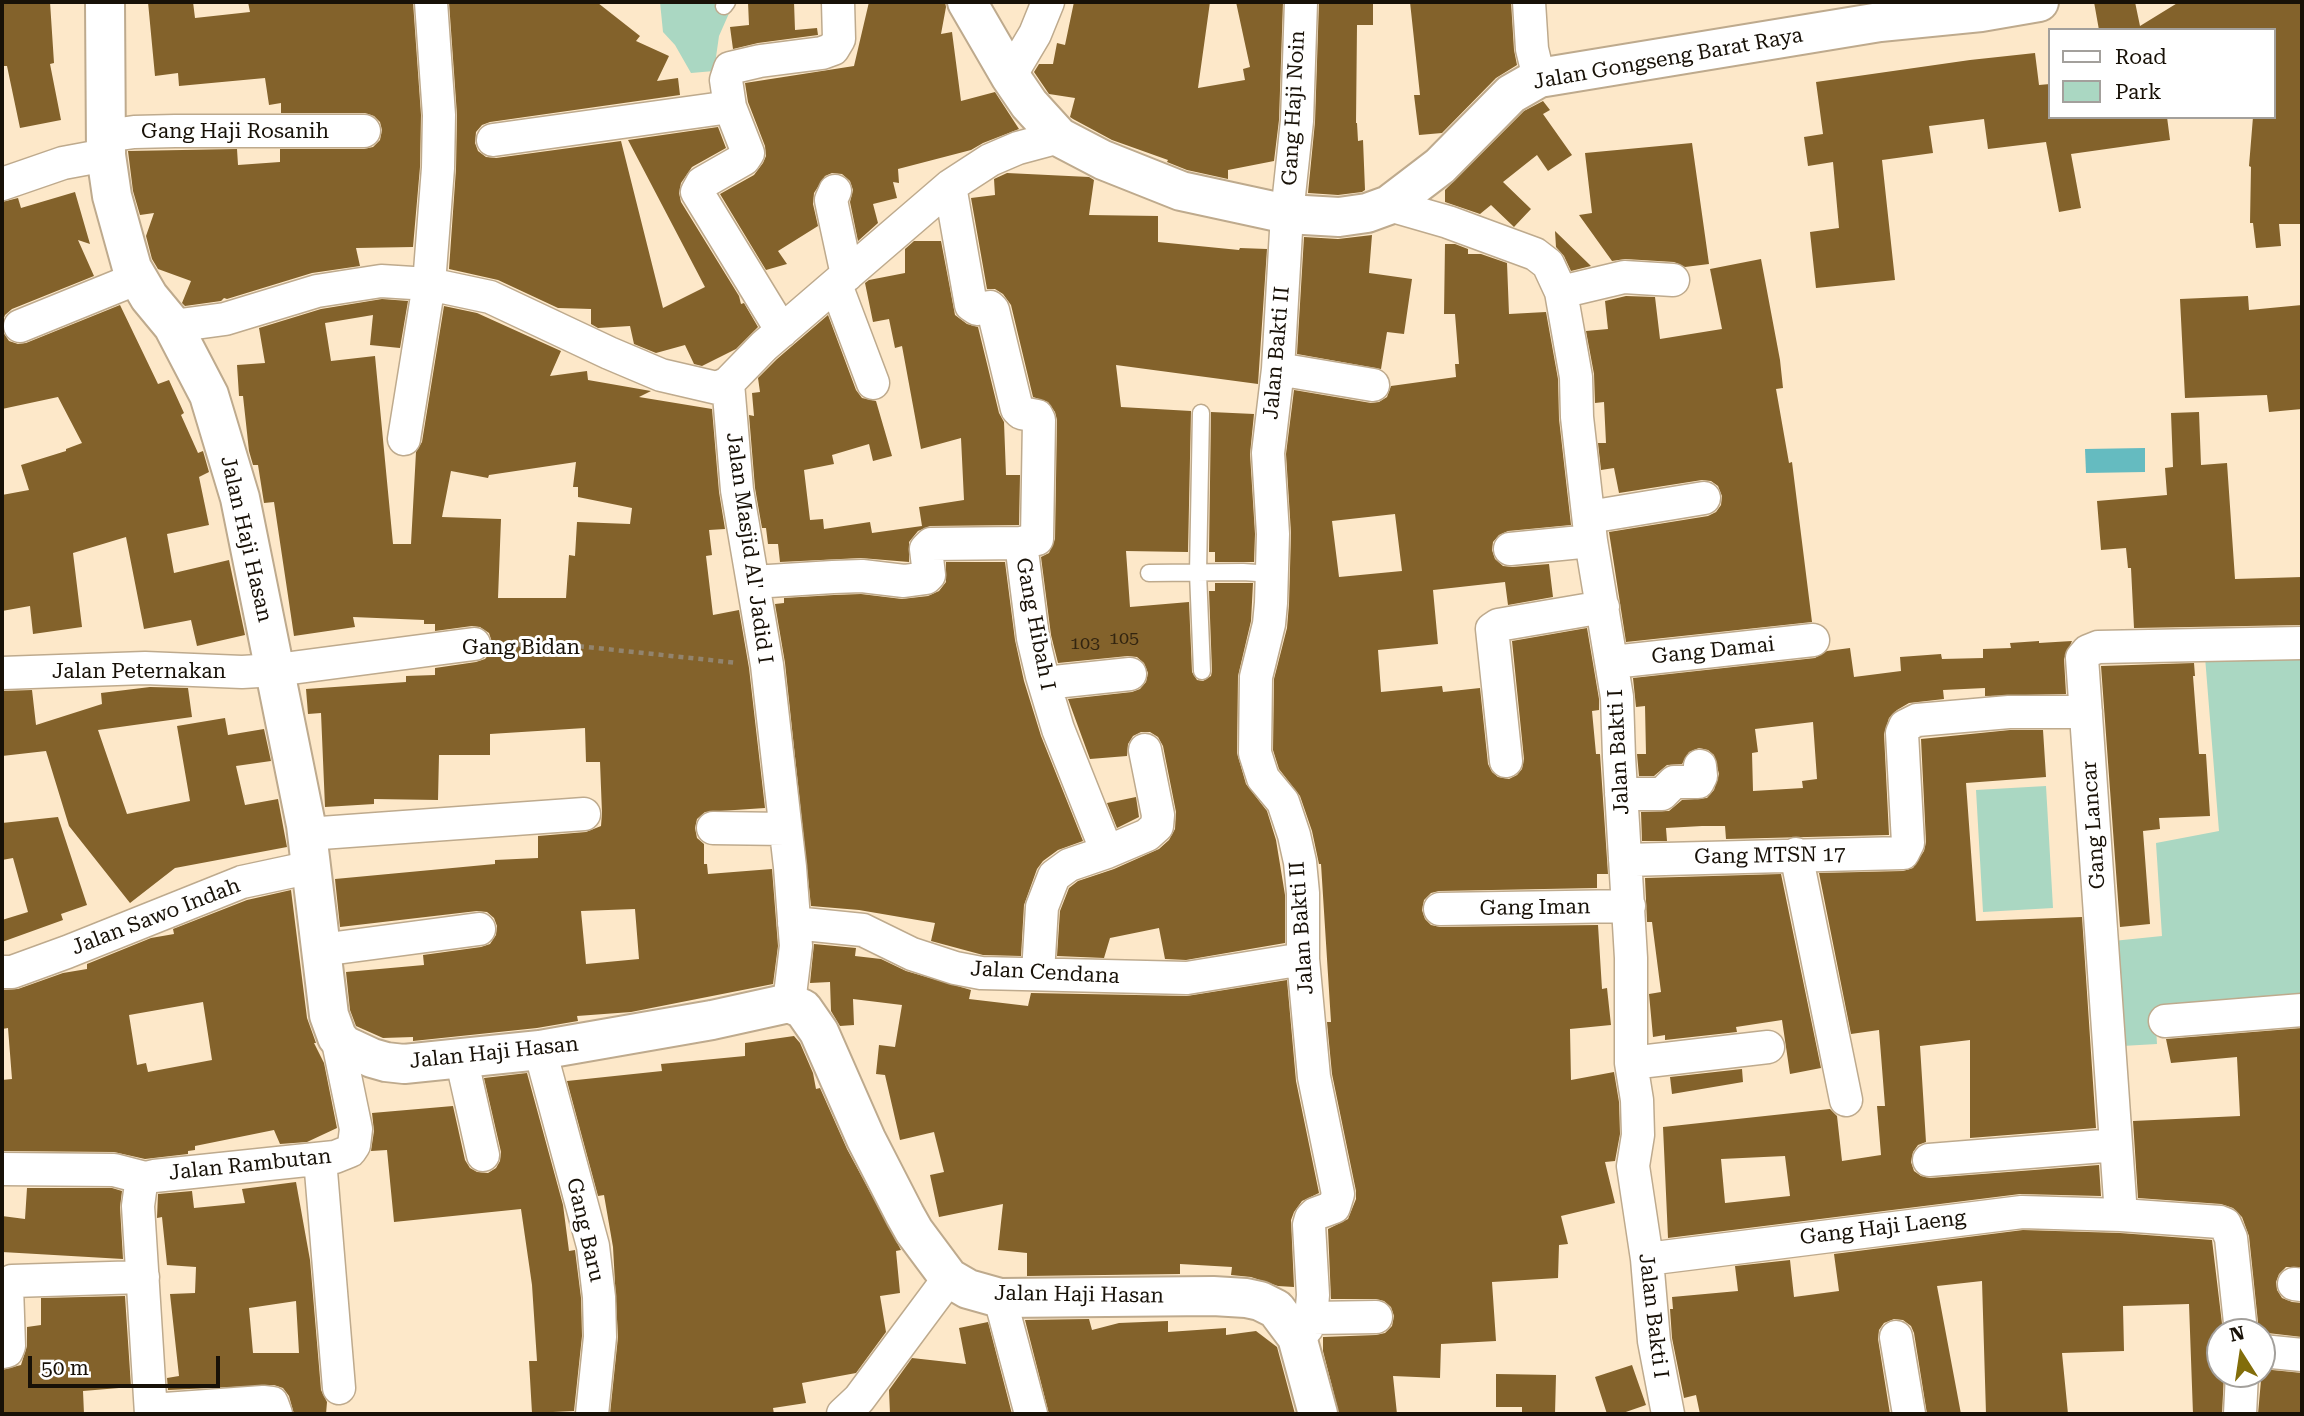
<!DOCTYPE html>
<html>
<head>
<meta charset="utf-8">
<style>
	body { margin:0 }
	#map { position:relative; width:2304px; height:1416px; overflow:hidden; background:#fde8c9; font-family:"Roboto Serif",serif }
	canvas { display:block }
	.frame { position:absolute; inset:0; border:4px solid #181107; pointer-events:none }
	.legend { position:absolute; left:2048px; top:28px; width:228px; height:91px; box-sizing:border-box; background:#fff; border:2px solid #a3a09c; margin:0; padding:9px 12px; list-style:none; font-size:21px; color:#181107 }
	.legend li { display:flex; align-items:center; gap:14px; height:35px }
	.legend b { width:35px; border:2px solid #a3a09c }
	.north { position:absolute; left:2206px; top:1318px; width:70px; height:70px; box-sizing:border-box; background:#fff; border:2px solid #a3a09c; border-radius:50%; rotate:348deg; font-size:19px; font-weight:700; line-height:28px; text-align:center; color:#181107 }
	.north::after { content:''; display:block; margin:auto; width:24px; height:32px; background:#826d0a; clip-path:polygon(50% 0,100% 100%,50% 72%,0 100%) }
	.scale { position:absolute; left:28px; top:1356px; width:192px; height:32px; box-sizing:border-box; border:4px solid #181107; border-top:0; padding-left:9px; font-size:21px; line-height:24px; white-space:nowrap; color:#181107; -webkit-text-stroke:5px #fff; paint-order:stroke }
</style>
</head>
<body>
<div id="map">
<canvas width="2304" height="1416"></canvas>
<div class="frame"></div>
<ul class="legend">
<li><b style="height:9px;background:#fff"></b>Road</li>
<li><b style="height:19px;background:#aad7c2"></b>Park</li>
</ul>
<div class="north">N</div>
<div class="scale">50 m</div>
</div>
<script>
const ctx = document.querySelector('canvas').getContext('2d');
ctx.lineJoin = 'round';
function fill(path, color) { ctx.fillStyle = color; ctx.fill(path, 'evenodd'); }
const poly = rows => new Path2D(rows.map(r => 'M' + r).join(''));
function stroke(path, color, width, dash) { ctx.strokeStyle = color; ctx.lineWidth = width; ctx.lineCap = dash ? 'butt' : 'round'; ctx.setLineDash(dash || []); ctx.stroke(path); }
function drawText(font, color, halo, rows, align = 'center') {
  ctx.font = font + ' "Roboto Serif",serif'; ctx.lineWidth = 6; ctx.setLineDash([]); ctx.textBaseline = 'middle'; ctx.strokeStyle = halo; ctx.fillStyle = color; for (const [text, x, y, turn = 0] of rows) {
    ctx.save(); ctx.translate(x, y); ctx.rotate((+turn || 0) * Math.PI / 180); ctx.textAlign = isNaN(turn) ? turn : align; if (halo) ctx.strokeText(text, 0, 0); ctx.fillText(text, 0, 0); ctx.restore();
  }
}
fill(poly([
	[660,2,734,2,719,36,714,71,691,73,675,45,663,32],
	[2302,655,2302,996,2155,1009,2157,1044,2122,1046,2113,941,2162,936,2156,843,2219,831,2205,657],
	[2046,786,2053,908,1983,912,1976,790]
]), '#aad7c2');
fill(poly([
	[2145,448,2145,472,2086,473,2085,449]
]), '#65bbc0');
fill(poly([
	[2,2,50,2,54,63,50,64,61,120,20,128,7,66,2,66],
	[148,2,193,2,195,18,250,12,248,2,413,2,421,115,420,167,413,247,356,248,360,266,312,273,227,299,224,298,221,301,185,306,182,303,191,281,158,269,152,259,146,236,154,213,140,215,133,191,128,151,237,149,238,165,280,162,280,149,364,149,373,147,380,140,382,130,380,122,374,116,365,113,281,113,281,103,269,105,265,78,179,86,178,73,155,76],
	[449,2,598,3,640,36,636,41,669,56,657,81,678,78,680,95,490,122,482,125,476,132,475,143,478,151,486,157,496,158,621,141,663,308,705,287,628,140,718,127,726,148,692,167,681,183,679,193,681,202,739,296,741,304,744,303,758,327,736,349,702,366,694,364,685,345,656,353,634,344,630,326,598,328,591,324,591,309,558,308,498,280,449,269,456,169,457,115],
	[748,2,794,2,795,30,817,28,818,35,758,43,733,49,730,27,749,25],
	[869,2,945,2,946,7,941,34,952,32,961,101,995,92,1019,129,983,143,971,150,898,169,899,183,893,182,897,198,873,204,878,223,858,241,850,202,853,190,850,181,842,174,832,173,825,176,814,193,813,204,818,226,778,251,787,264,766,270,720,194,754,175,763,163,766,156,765,146,748,102,745,83,854,66],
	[1074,2,1210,2,1198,88,1245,80,1243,69,1250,67,1236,2,1283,2,1279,120,1274,161,1228,170,1228,179,1187,170,1167,162,1168,160,1112,140,1073,119,1070,117,1075,98,1049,94,1034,72,1039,64,1053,64,1057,43,1065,45],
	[1319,2,1373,2,1373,25,1357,25,1356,123,1357,123,1358,141,1363,140,1365,190,1362,192,1338,195,1308,193,1315,122],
	[1410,2,1511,2,1514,50,1517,65,1496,78,1442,133,1419,135,1414,95,1420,95],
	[2094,2,2135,2,2140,26,2179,2,2302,2,2302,224,2279,224,2281,246,2256,248,2253,223,2250,223,2251,167,2249,166,2253,117,2274,117,2274,30,2099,30],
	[2035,53,2039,85,2050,84,2050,117,2167,117,2170,140,2071,154,2081,208,2059,212,2046,142,1988,149,1984,119,1929,126,1933,153,1882,160,1895,280,1816,288,1810,232,1839,228,1833,162,1808,166,1804,137,1823,134,1816,82,1970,60],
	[1543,101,1550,110,1543,114,1572,155,1548,171,1537,155,1503,182,1531,209,1514,227,1491,205,1480,214,1445,202,1445,190,1524,111],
	[1692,143,1709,264,1685,267,1674,262,1625,259,1612,261,1579,215,1592,213,1585,153],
	[1007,173,1089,177,1094,180,1089,215,1158,216,1158,242,1239,250,1240,248,1267,249,1258,384,1116,365,1121,407,1191,411,1188,552,1126,551,1130,607,1189,602,1192,672,1197,680,1203,681,1211,676,1212,671,1209,591,1215,591,1215,583,1253,583,1251,621,1238,676,1237,753,1246,784,1267,811,1276,840,1285,895,1285,943,1186,960,1165,959,1159,928,1110,938,1104,958,1057,956,1060,911,1069,888,1078,881,1114,869,1159,849,1169,840,1175,829,1176,812,1163,746,1158,737,1150,732,1141,732,1133,736,1128,744,1127,756,1090,759,1068,699,1132,692,1140,689,1146,682,1148,673,1144,663,1137,657,1128,656,1058,663,1051,635,1041,557,1049,553,1055,539,1057,420,1055,412,1048,402,1033,397,1011,305,1003,294,995,289,987,289,971,198,995,195,994,179],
	[75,192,90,244,78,240,94,276,12,309,5,315,2,323,3,332,9,341,18,344,26,343,120,305,158,384,169,380,184,413,181,415,198,453,203,451,209,472,199,477,209,525,167,534,174,573,229,560,245,635,197,646,191,620,144,629,126,537,73,553,82,627,33,634,30,606,2,611,2,495,29,490,21,465,66,451,66,449,82,443,58,397,2,409,2,202,18,198,21,208],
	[1555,231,1591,266,1571,271,1564,256,1556,247],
	[1372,235,1369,273,1412,279,1404,334,1387,332,1381,369,1297,354,1304,237,1338,239],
	[914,241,941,241,955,315,967,324,978,327,999,413,1004,422,1006,475,1020,475,1019,525,930,526,918,531,909,542,909,562,861,558,780,562,778,544,768,544,766,528,762,528,755,488,749,415,754,416,752,393,760,392,758,378,777,359,828,315,856,390,862,398,876,401,892,456,873,461,869,444,832,455,834,464,804,470,810,520,823,519,824,529,870,522,872,533,922,526,919,507,964,500,961,438,921,449,902,346,895,348,889,319,873,322,865,283,869,280,905,273,905,249],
	[1445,244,1455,244,1468,249,1468,254,1481,254,1507,263,1509,314,1546,312,1558,379,1559,419,1571,525,1508,531,1499,535,1493,542,1492,550,1495,559,1503,566,1512,567,1549,564,1553,597,1508,605,1505,582,1433,590,1438,644,1378,650,1381,692,1442,686,1443,692,1480,688,1488,764,1492,772,1498,777,1509,779,1517,775,1522,769,1524,759,1512,641,1587,628,1599,699,1599,710,1592,711,1596,754,1600,754,1608,874,1597,874,1597,888,1439,891,1431,893,1424,900,1422,910,1425,919,1431,925,1440,927,1598,925,1602,989,1607,988,1611,1025,1570,1029,1571,1080,1614,1072,1619,1102,1620,1134,1615,1161,1605,1162,1615,1203,1561,1216,1568,1244,1559,1245,1558,1278,1492,1282,1496,1341,1441,1344,1440,1378,1393,1376,1397,1414,1339,1414,1323,1351,1323,1337,1376,1335,1385,1333,1392,1326,1394,1316,1391,1307,1384,1301,1376,1299,1331,1299,1328,1229,1348,1219,1356,1199,1356,1191,1332,1074,1327,1022,1331,1022,1321,864,1319,864,1312,831,1300,796,1279,769,1273,750,1274,679,1287,628,1289,604,1291,533,1286,454,1294,390,1371,403,1379,402,1387,397,1391,386,1456,377,1455,364,1459,364,1455,314,1444,314],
	[1395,514,1402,571,1339,577,1332,521],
	[1761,259,1780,360,1783,388,1776,389,1789,463,1792,462,1812,622,1626,642,1609,532,1708,516,1716,512,1721,505,1722,496,1718,486,1711,481,1702,480,1619,493,1614,468,1601,470,1598,443,1606,443,1604,402,1595,403,1594,374,1586,331,1608,329,1605,301,1626,296,1655,297,1660,339,1722,329,1710,269],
	[2248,296,2249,310,2302,305,2302,409,2269,412,2267,395,2185,398,2180,299],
	[382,299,408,301,400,348,370,345,373,315,325,323,331,361,375,356,393,544,411,544,416,452,422,442,444,306,477,313,561,351,550,376,587,371,588,380,651,391,639,397,712,409,719,492,725,529,709,530,712,555,706,556,713,615,739,610,749,668,765,808,705,812,697,819,695,828,697,838,704,844,704,864,707,864,708,874,772,869,778,946,773,984,631,1012,577,1016,578,1021,537,1028,413,1041,413,1037,383,1038,356,1026,350,1010,346,972,424,965,423,955,481,947,490,944,496,935,497,926,494,918,487,912,477,911,340,927,335,879,495,864,495,860,538,858,538,836,586,832,601,826,602,813,600,762,586,762,585,728,490,734,490,755,439,755,438,800,374,799,374,804,325,807,321,713,308,714,306,689,406,682,406,676,435,675,435,668,476,662,485,659,491,652,492,642,489,633,480,627,472,626,435,631,435,624,424,624,424,620,353,617,355,627,294,636,274,502,264,503,258,465,253,465,249,451,243,396,239,396,237,365,265,363,259,328,321,309],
	[576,462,573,487,578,487,578,497,632,508,630,524,577,522,575,556,569,555,566,598,498,598,501,519,442,517,451,471,488,478,489,475],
	[635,909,639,959,586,964,581,911],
	[1211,412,1254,414,1250,454,1255,534,1254,562,1215,562,1215,552,1209,552],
	[2199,412,2201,465,2227,463,2235,579,2302,577,2302,625,2134,628,2131,568,2128,568,2126,548,2101,550,2097,501,2167,495,2165,468,2173,467,2171,413],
	[946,562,1005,562,1015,640,1024,681,1041,736,1083,841,1058,850,1043,861,1037,869,1024,905,1021,956,983,955,931,941,935,923,859,910,811,906,785,663,775,604,784,603,784,598,834,595,861,594,902,599,928,596,939,591,946,582],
	[2039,641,2039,643,2072,641,2064,659,2066,694,1985,696,1985,688,1943,690,1944,699,1909,703,1897,710,1889,718,1884,734,1889,835,1726,839,1725,826,1702,826,1666,828,1667,841,1642,841,1641,812,1669,811,1682,800,1707,798,1714,790,1719,774,1714,755,1708,750,1699,748,1689,752,1682,764,1667,765,1654,776,1639,776,1637,754,1646,754,1645,706,1636,707,1633,678,1815,658,1827,651,1850,648,1854,677,1901,671,1900,657,1941,654,1942,659,1983,658,1983,649,2011,648,2010,643],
	[1813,722,1817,779,1802,781,1803,788,1753,791,1752,753,1758,752,1755,729],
	[2194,663,2195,676,2193,676,2199,754,2206,754,2210,816,2159,818,2160,829,2143,831,2150,924,2120,927,2101,666],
	[150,687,188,688,192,717,98,730,127,814,190,801,177,726,225,718,228,735,264,729,271,761,236,766,245,805,278,799,287,847,175,868,130,903,69,826,46,751,2,756,2,691,32,690,36,725,102,704,101,693],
	[2010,730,2043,730,2046,777,1966,783,1976,921,2082,917,2096,1128,1970,1138,1970,1040,1920,1046,1926,1142,1918,1145,1913,1152,1911,1162,1914,1171,1921,1176,1930,1178,2099,1165,2101,1196,2020,1194,1668,1238,1663,1127,1830,1109,1837,1116,1842,1161,1881,1155,1877,1106,1885,1106,1879,1030,1851,1034,1819,873,1903,871,1913,868,1924,851,1926,842,1921,739],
	[1785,1156,1790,1196,1725,1203,1721,1159],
	[1136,797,1139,817,1117,828,1107,803],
	[58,817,87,905,61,914,63,920,2,942,2,920,28,912,13,858,2,860,2,823],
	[1781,874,1821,1068,1790,1074,1782,1020,1736,1027,1737,1032,1665,1040,1665,1035,1653,1037,1649,994,1661,992,1652,922,1647,922,1645,878],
	[291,890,307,1018,316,1043,314,1043,324,1063,337,1128,307,1142,280,1144,274,1130,195,1146,195,1150,188,1151,188,1154,145,1159,114,1152,2,1151,2,1080,12,1079,8,1028,2,1029,2,990,18,989,63,973,87,969,87,964,151,938,174,934,173,929,247,900],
	[203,1002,212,1060,148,1072,146,1063,137,1065,129,1015],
	[814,944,856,948,855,956,881,959,906,971,971,990,969,999,1028,1006,1031,993,1187,996,1287,980,1296,1081,1319,1193,1302,1201,1294,1212,1291,1220,1294,1287,1278,1286,1251,1277,1231,1275,1232,1267,1180,1264,1180,1274,1027,1276,1027,1253,998,1250,1003,1204,939,1217,930,1175,944,1172,934,1132,900,1140,885,1075,876,1074,879,1045,895,1047,902,1005,853,999,854,1025,840,1026,831,1011,830,982,810,983],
	[2302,1028,2302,1267,2286,1267,2279,1274,2276,1282,2277,1290,2282,1298,2292,1302,2302,1303,2302,1337,2259,1332,2249,1236,2242,1217,2233,1208,2221,1204,2138,1198,2133,1121,2240,1116,2237,1057,2171,1063,2166,1039],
	[794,1036,800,1043,813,1073,816,1089,820,1088,847,1149,901,1250,896,1251,900,1293,880,1296,886,1332,856,1373,802,1383,806,1403,773,1408,774,1414,610,1414,618,1337,613,1247,604,1195,598,1196,567,1081,662,1071,661,1064,745,1056,745,1043],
	[1742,1069,1743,1082,1672,1094,1670,1077],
	[527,1073,563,1205,569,1251,575,1250,581,1298,582,1336,574,1411,532,1413,529,1361,537,1361,532,1285,521,1209,394,1222,387,1150,371,1151,374,1131,372,1113,453,1106,465,1160,470,1168,477,1172,488,1173,496,1168,500,1161,501,1152,484,1078],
	[296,1182,310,1260,321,1390,327,1402,326,1414,294,1414,289,1396,283,1388,274,1385,168,1390,167,1378,179,1376,170,1294,195,1293,196,1267,167,1265,162,1217,157,1218,158,1194,192,1191,194,1208,245,1203,242,1189],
	[296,1301,299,1353,253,1353,249,1308],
	[27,1188,112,1188,122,1191,120,1207,123,1259,2,1252,2,1216,25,1219],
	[2023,1230,2120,1233,2212,1240,2223,1332,2220,1332,2220,1374,2224,1374,2222,1414,2193,1414,2189,1304,2123,1306,2124,1351,2062,1353,2068,1414,1986,1414,1982,1281,1937,1286,1961,1414,1927,1414,1914,1333,1911,1326,1903,1320,1894,1319,1884,1323,1879,1330,1878,1339,1890,1414,1700,1414,1696,1395,1684,1398,1672,1338,1670,1309,1673,1309,1672,1297,1738,1291,1735,1266,1790,1260,1794,1297,1839,1291,1834,1254],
	[125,1296,131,1387,83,1391,84,1414,2,1414,2,1370,21,1365,27,1346,27,1327,41,1325,41,1298],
	[1089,1319,1092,1330,1119,1323,1168,1321,1168,1332,1226,1328,1226,1335,1256,1331,1277,1347,1295,1414,1049,1414,1025,1320],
	[988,1322,1012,1414,890,1414,889,1390,912,1358,966,1364,959,1328],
	[1632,1365,1646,1405,1620,1414,1607,1414,1595,1377],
	[2262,1369,2302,1373,2302,1414,2258,1414],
	[1496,1374,1556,1375,1555,1414,1522,1414,1522,1407,1496,1407]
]), '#83622b');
const lane = poly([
	[724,6,727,2],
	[1201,413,1198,573,1202,671],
	[1149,573,1243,572,1272,574]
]);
const street = poly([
	[1529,2,1532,49,1539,78],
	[1010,76,1035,34,1048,2],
	[106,136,134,132,175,131,364,131],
	[493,140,730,107],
	[2,184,63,163,106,155],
	[835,191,831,200,833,210,847,275],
	[1389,205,1448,222,1535,254,1548,264,1561,292,1576,377,1577,417,1591,541,1617,697,1619,757,1631,958,1631,1063,1637,1100,1638,1135,1633,1166,1647,1259,1654,1341,1668,1414],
	[836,285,873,383],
	[1561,292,1624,277,1673,280],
	[20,326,138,278],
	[173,326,225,319,317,291,381,281,429,284,490,297,609,353,661,375,717,388,728,383,764,346,950,186,990,160,1018,148,1059,137],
	[782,331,697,192,702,183,744,159,748,153,730,107,726,80,730,68,760,61,822,53,833,49,839,39,838,2],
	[1278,369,1373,385],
	[728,383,737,490,767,665,790,867,796,946,789,1003],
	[404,439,429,284,438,168,439,115,431,2],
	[1589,517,1704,498],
	[1021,543,1033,638,1042,676,1058,729,1107,852],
	[1510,549,1591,541],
	[753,582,833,577,862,576,904,581,926,578,929,575,926,549,931,544,1021,543,1037,539,1039,420,1037,416,1021,413,1017,409,993,310,990,307,977,309,971,305,950,186],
	[1613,662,1813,640],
	[2,673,145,668,242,672,276,670,474,644],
	[1045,683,1130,674],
	[1506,761,1492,629,1498,625,1603,607],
	[1621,794,1662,794,1674,782,1698,782,1701,776,1700,766],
	[713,828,785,829],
	[307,834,584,814],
	[1796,854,1846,1100],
	[1625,860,1903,853,1908,843,1902,733,1905,726,1917,720,2009,712,2086,712],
	[1440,909,1629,906],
	[794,923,863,930,912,954,955,968,981,973,1187,978,1303,959],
	[321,950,479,929],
	[2,972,12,972,67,952,242,882,312,867],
	[1038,973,1042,907,1054,876,1069,865,1107,852,1147,835,1157,826,1158,815,1145,750],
	[2165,1021,2302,1010],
	[540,1050,593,1246,599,1297,600,1337,592,1414],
	[461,1057,483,1155],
	[1631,1063,1768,1047],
	[320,1159,339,1388],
	[1929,1160,2116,1145],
	[2,1169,114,1170,145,1178],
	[2121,1215,2082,658,2088,651,2098,647,2302,643],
	[1647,1259,2022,1212,2121,1215,2220,1222,2225,1224,2231,1238,2241,1332],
	[2294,1284,2302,1285],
	[1000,1298,1031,1414],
	[1311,1318,1376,1317],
	[1297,1337,1307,1328,1311,1318,1313,1295,1309,1225,1311,1218,1315,1214,1334,1207,1338,1194,1314,1077,1303,959,1303,893,1300,862,1294,835,1283,802,1263,778,1255,753,1256,677,1269,624,1271,603,1273,534,1268,453,1278,369,1287,214,1297,121,1301,2],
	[1896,1337,1909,1414],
	[2262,1351,2302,1355],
	[2,1352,7,1351,9,1346,7,1286,12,1281,143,1277],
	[151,1410,263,1402,272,1403,276,1414],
	[151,1414,138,1206,141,1184,145,1178,154,1176,335,1157,350,1151,354,1145,356,1129,337,1037],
	[843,1414,859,1399,949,1278],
	[2240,1414,2242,1374]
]);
const secondary = poly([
	[105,2,106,155,112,196,132,268,149,297,173,326,209,395,240,498,306,825,329,1015,337,1037,344,1045,372,1058,386,1062,404,1064,540,1050,712,1020,789,1003,803,1009,819,1032,866,1139,905,1215,914,1231,949,1278,968,1289,1000,1298,1213,1296,1246,1298,1260,1301,1276,1309,1297,1337,1318,1414],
	[967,2,1010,76,1029,104,1059,137,1103,160,1181,191,1287,214,1339,217,1367,213,1389,205,1440,166,1511,94,1539,78,1880,22,1981,12,2039,2]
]);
stroke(lane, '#beaa8d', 19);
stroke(street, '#beaa8d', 35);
stroke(secondary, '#beaa8d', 42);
stroke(poly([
	[499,644,577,646,738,663]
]), '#92846e', 4.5, [5, 5]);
stroke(lane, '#fff', 16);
stroke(street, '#fff', 32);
stroke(secondary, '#fff', 38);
drawText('18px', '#332510', null, [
	["105",1124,639],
	["103",1085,644]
]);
drawText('21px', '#181107', '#fff', [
	["Jalan Gongseng Barat Raya",1668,59,-10],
	["Gang Haji Noin",1294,108,-87],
	["Gang Haji Rosanih",235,132],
	["Jalan Bakti II",1277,353,-85],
	["Jalan Haji Hasan",246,539,77],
	["Jalan Masjid Al' Jadid I",749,548,82],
	["Gang Hibah I",1035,624,79],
	["Gang Bidan",521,648],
	["Gang Damai",1713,651,-6],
	["Jalan Peternakan",139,672],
	["Jalan Bakti I",1619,752,-93],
	["Gang Lancar",2094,825,-94],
	["Gang MTSN 17",1770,856,-1],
	["Gang Iman",1535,908,-1],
	["Jalan Sawo Indah",156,917,-21],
	["Jalan Bakti II",1302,928,-94],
	["Jalan Cendana",1045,973,3],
	["Jalan Haji Hasan",494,1053,-6],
	["Jalan Rambutan",250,1165,-6],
	["Gang Haji Laeng",1883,1228,-7],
	["Gang Baru",585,1230,77],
	["Jalan Haji Hasan",1079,1295,1],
	["Jalan Bakti I",1653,1316,83]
]);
</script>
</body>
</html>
